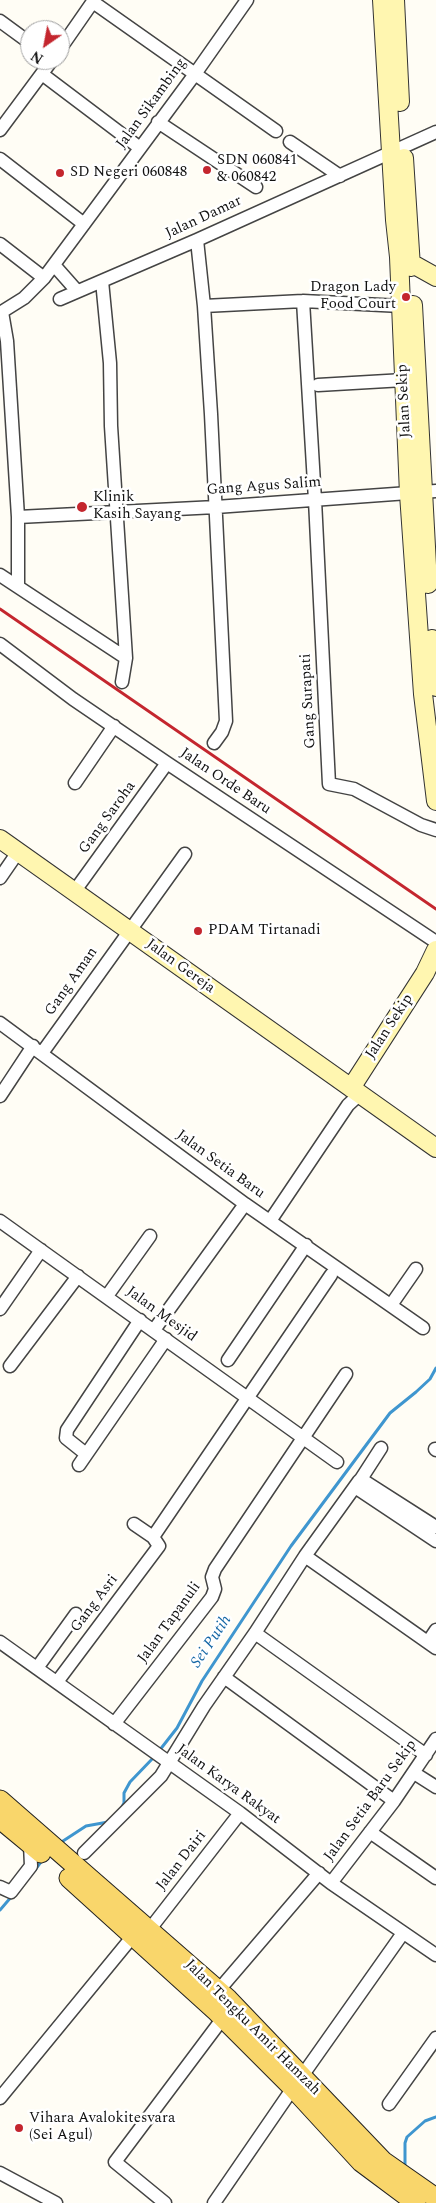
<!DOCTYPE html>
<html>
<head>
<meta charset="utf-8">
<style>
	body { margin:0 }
	#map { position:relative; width:436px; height:2203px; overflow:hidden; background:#fffdf5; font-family:Spectral,serif }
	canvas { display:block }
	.north { position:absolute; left:20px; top:20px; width:50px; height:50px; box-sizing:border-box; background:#fff; border:1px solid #a0a0a0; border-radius:50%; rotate:213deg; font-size:14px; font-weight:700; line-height:20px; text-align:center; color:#111 }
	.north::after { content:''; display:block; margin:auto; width:18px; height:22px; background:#c4262e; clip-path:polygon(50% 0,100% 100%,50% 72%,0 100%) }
</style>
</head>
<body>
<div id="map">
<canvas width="436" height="2203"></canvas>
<div class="north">N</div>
</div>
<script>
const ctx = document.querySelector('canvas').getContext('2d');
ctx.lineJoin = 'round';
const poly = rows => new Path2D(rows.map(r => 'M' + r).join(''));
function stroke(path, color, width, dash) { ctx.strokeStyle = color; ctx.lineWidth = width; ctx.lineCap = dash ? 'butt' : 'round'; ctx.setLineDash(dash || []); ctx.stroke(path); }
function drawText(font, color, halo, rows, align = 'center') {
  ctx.font = font + ' Spectral,serif'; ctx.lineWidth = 5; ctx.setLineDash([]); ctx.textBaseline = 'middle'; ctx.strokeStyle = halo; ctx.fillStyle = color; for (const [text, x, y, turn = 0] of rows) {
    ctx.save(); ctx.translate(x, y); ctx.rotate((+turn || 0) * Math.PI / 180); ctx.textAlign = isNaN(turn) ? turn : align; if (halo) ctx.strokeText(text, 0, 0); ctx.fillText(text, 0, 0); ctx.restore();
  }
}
stroke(poly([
	[159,1751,177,1728,202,1681,291,1546,390,1413,416,1392,430,1379,436,1368],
	[122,1807,124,1803,124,1793,130,1782,155,1756],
	[60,1843,86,1826,108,1822],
	[35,1870,43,1859],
	[0,1910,12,1896],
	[405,2167,405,2143,407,2137,425,2121,436,2117]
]), '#3f96cf', 3);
const street = poly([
	[93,2,276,131],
	[0,21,30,43],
	[60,49,94,0],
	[42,74,140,148],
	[158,122,256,187],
	[0,130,52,60],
	[290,142,340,176],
	[0,159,84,224],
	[197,240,204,306,211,414,226,721,222,732,214,743],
	[0,244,44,278],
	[54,265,77,291],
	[60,299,197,240,436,132],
	[303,301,315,500,329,784,354,789,421,825,436,830],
	[204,306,303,301,401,306],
	[2,312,7,341,18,517,18,585],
	[0,313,24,298,44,278,195,74,247,0],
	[318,385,404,380],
	[18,517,216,507,436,491],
	[0,575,126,658,111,426,110,363,102,281],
	[0,644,73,699,167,763,436,942],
	[122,682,126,658],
	[75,783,114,726],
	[0,878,18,852],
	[74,892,167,763],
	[0,1023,245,1204,423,1328],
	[42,1053,185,854],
	[0,1096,33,1046],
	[0,1221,337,1462],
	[270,1221,348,1105,360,1094],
	[107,1296,150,1236],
	[391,1305,416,1269],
	[0,1309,41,1250],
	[154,1330,245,1204],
	[228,1360,306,1245],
	[10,1366,78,1276],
	[435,1449,436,1450],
	[86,1454,66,1438,67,1430,140,1320],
	[79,1465,166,1339],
	[361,1479,381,1448],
	[355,1487,436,1541],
	[153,1537,331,1275],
	[305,1556,436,1648],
	[255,1633,426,1755],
	[0,1642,240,1813,331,1883,436,1955],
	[428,1642,436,1630],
	[37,1668,76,1614],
	[224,1677,394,1801],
	[57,1682,159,1546,153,1537,134,1524],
	[114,1724,212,1597,215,1589,212,1577,215,1569,346,1374],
	[414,1773,436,1787],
	[370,1832,436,1878],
	[84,1853,161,1776,204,1706,255,1633,305,1556,359,1481,361,1479,436,1527],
	[331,1883,394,1801,436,1739],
	[0,1887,11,1892,31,1866,30,1844],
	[150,1929,240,1813],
	[218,1991,319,1873],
	[302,2076,403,1933],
	[0,2098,133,1936],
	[389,2104,436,2038],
	[0,2173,56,2203],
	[165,2203,115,2162,223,2018],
	[214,2203,293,2088]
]);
const secondary = poly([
	[382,0,395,220,399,257,409,494,423,694,436,801],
	[395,0,400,102],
	[404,158,411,267],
	[402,258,436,277],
	[413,305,428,584],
	[432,639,436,687],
	[0,839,436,1148],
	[351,1088,425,973,436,950]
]);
const primary = poly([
	[0,1800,228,1999,383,2161,436,2198],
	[0,1819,41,1853],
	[69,1878,217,2012,293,2088,361,2162,416,2203]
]);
stroke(street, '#444', 15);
stroke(secondary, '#333', 20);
stroke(primary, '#222', 21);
stroke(street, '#fff', 12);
stroke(secondary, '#fff6b0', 18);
stroke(primary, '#f9d66b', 19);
stroke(poly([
	[0,609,436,909]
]), '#c4262e', 3);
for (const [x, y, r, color] of [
	[207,170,5,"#c4262e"],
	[60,173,5,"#c4262e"],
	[406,297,5,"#c4262e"],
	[82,507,6,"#c4262e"],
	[198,931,5,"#c4262e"],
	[19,2128,5,"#c4262e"]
]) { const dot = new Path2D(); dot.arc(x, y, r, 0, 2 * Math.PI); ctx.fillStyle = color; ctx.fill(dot); stroke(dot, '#fff', 2); }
drawText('15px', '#111', '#fff', [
	["Jalan Sikambing",152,104,-54],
	["Jalan Damar",204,218,-25],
	["Jalan Sekip",405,401,-93],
	["Gang Agus Salim",264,487,-4],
	["Gang Surapati",309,701,-93],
	["Jalan Orde Baru",225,782,34],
	["Gang Saroha",108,818,-54],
	["Jalan Gereja",180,967,36],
	["Gang Aman",72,982,-55],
	["Jalan Sekip",390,1027,-57],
	["Jalan Setia Baru",220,1165,36],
	["Jalan Mesjid",161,1315,36],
	["Gang Asri",95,1604,-53],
	["Jalan Tapanuli",170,1623,-54],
	["Jalan Karya Rakyat",228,1785,36],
	["Jalan Setia Baru Sekip",371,1801,-54],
	["Jalan Dairi",182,1861,-52],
	["Jalan Tengku Amir Hamzah",252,2028,45]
]);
drawText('15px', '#111', '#fff', [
	["SDN 060841",217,161],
	["& 060842",217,178],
	["SD Negeri 060848",70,173],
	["Dragon Lady",396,288,"right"],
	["Food Court",396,305,"right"],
	["Klinik",93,498],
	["Kasih Sayang",93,515],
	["PDAM Tirtanadi",208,931],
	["Vihara Avalokitesvara",29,2119],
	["(Sei Agul)",29,2136]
], 'left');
drawText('italic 16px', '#1768a6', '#fff', [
	["Sei Putih",212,1642,-56]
]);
</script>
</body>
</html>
